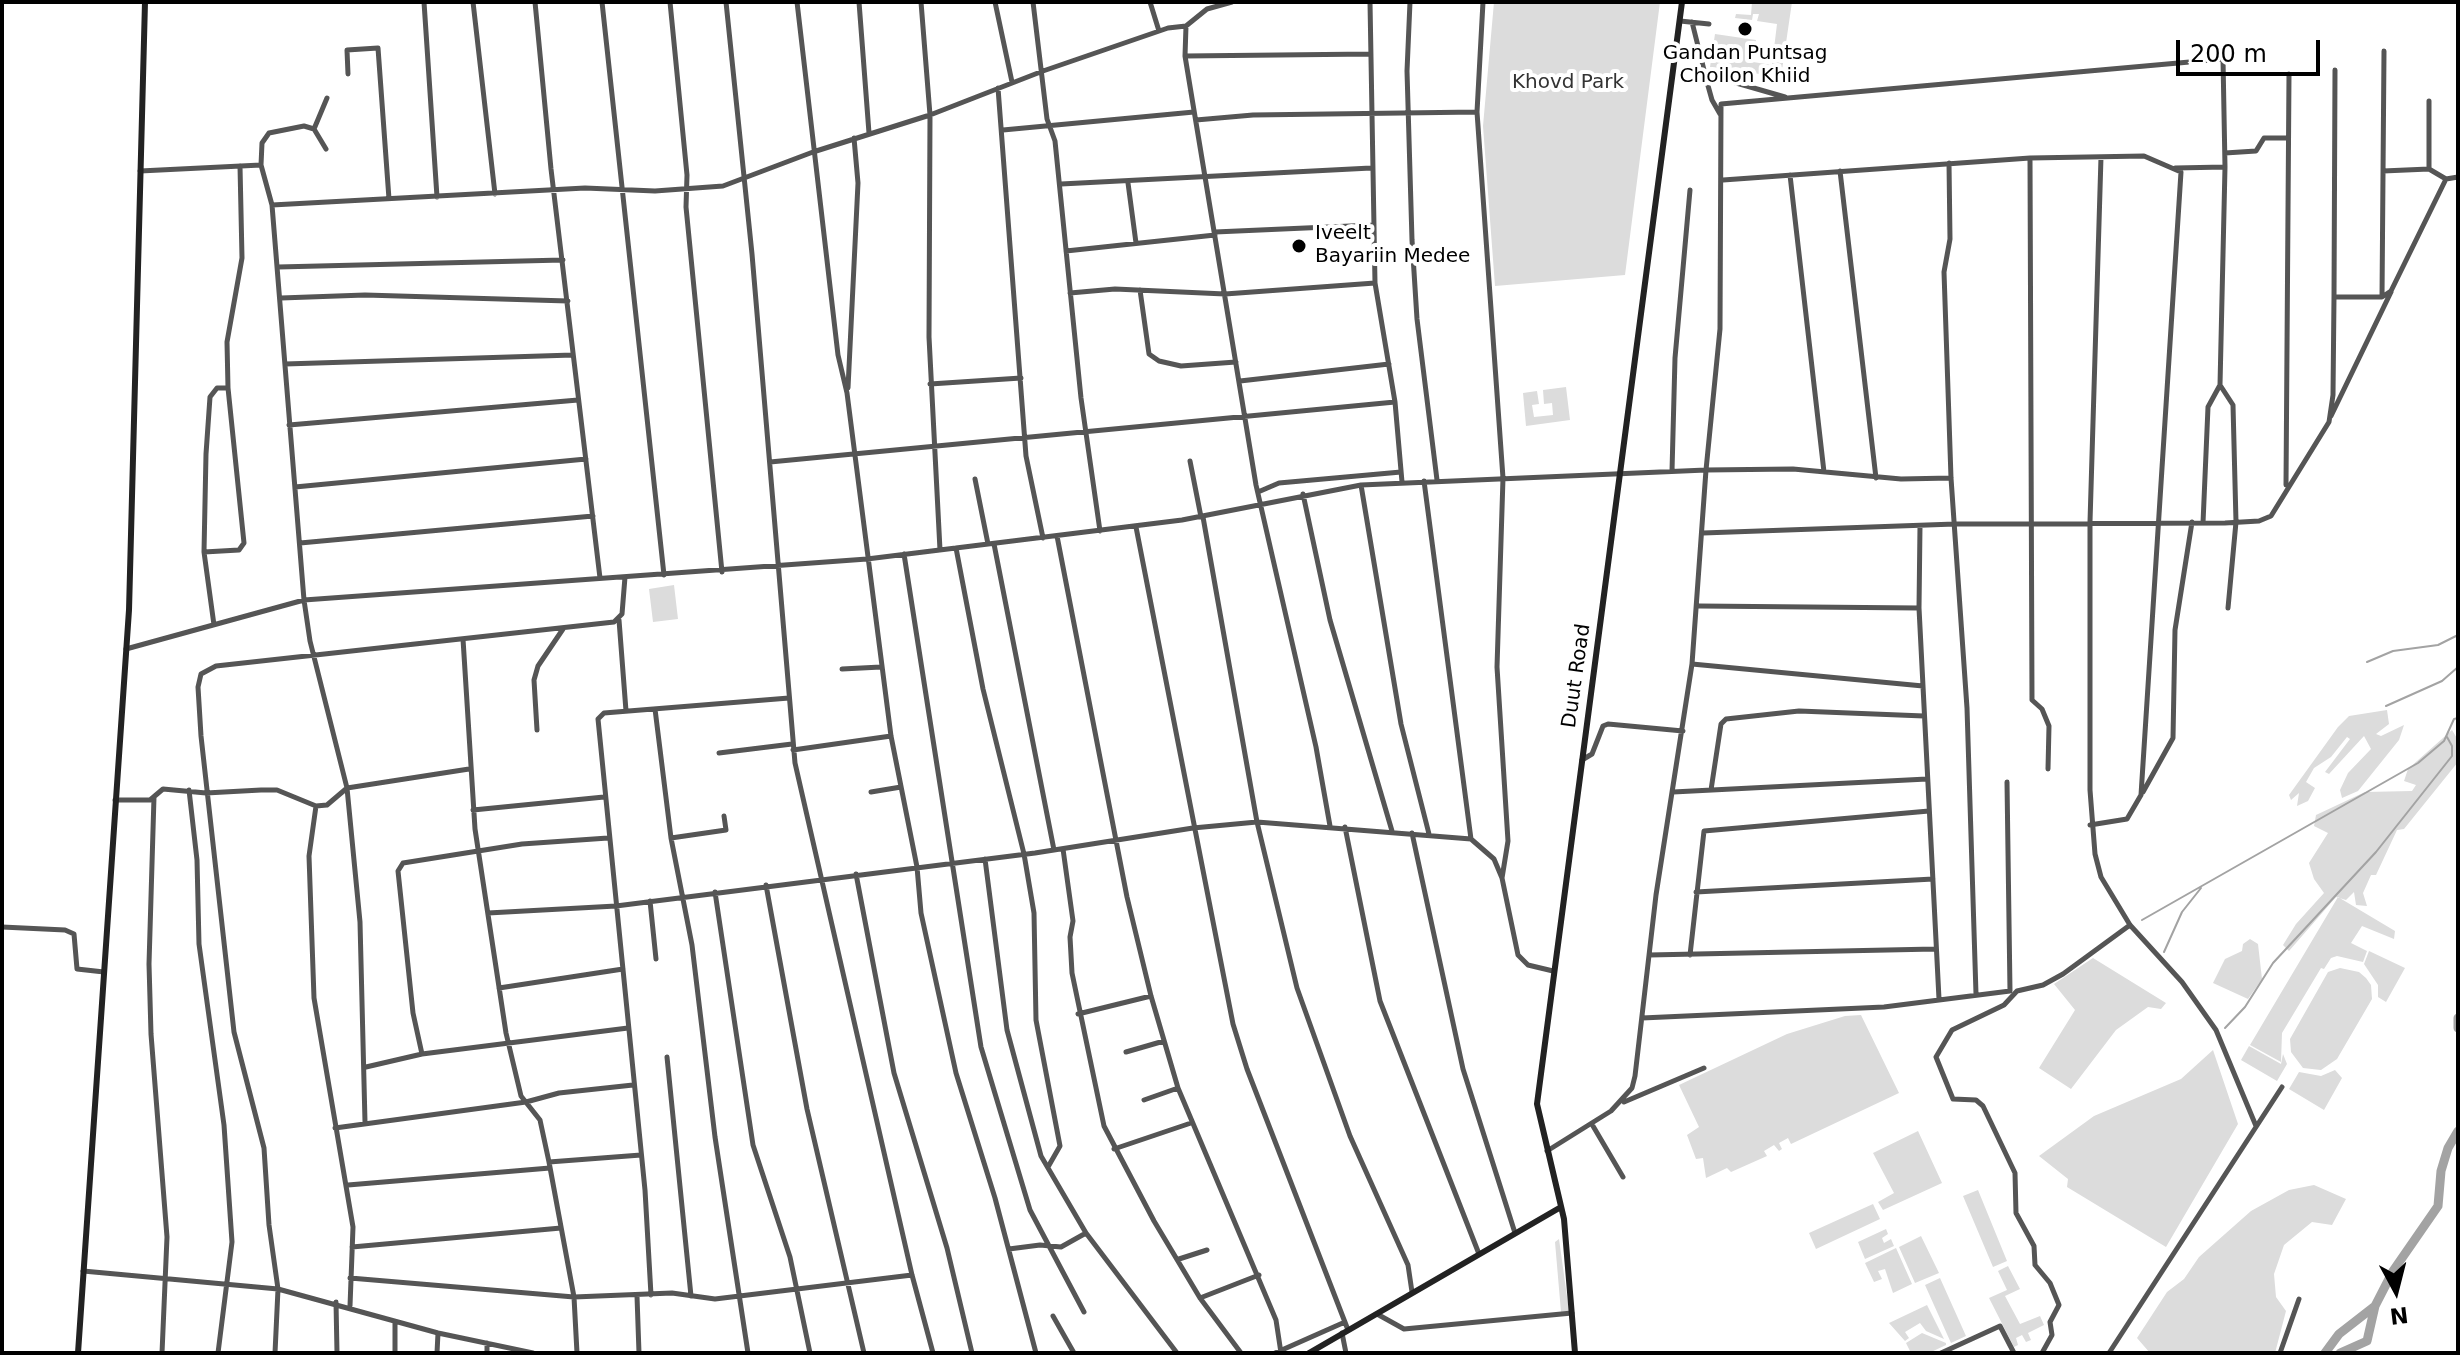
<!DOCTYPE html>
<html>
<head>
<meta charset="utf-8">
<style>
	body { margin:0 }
	#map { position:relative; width:2460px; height:1355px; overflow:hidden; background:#fff; font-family:"DejaVu Sans",sans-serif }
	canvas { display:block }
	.frame { position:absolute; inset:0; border:4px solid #000; pointer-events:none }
	.north { position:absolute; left:2356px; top:1251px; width:80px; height:80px; -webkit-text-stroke:6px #fff; paint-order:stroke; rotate:173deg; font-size:22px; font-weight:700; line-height:32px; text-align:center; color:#000 }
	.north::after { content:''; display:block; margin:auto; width:28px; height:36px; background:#000; clip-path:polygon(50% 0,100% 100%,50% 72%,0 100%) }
	.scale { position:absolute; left:2176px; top:40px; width:144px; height:36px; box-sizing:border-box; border:4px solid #000; border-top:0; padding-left:10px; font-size:24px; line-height:28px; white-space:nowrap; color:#000; -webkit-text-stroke:6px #fff; paint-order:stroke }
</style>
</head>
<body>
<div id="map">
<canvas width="2460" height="1355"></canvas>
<div class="frame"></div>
<div class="north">N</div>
<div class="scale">200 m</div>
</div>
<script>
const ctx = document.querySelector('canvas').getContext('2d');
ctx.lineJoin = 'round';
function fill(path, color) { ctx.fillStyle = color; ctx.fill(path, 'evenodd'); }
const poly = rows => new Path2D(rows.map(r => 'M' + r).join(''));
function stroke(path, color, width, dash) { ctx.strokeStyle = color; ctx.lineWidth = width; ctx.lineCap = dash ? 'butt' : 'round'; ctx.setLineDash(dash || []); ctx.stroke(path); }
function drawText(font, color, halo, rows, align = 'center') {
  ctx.font = font + ' "DejaVu Sans",sans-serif'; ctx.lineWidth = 8; ctx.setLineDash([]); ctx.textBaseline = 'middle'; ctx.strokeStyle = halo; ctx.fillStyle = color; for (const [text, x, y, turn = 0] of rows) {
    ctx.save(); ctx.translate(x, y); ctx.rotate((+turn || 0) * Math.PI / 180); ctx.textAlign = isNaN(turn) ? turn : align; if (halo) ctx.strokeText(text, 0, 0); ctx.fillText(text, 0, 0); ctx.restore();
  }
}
fill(poly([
	[1494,2,1660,2,1625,275,1495,286,1483,126],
	[1752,2,1792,2,1781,77,1710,67,1715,34,1756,40,1753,62,1772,65,1777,24,1757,21,1759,14,1753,14,1752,20,1735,18,1736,14,1751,15],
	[1566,387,1570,420,1526,426,1523,393,1537,391,1539,404,1532,405,1534,417,1553,415,1552,403,1544,404,1543,390],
	[674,585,678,619,653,622,649,589],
	[2387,710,2389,724,2376,734,2381,736,2404,725,2399,740,2358,791,2342,798,2340,790,2348,773,2371,749,2364,736,2329,774,2325,772,2350,739,2347,737,2331,757,2314,768,2306,782,2315,788,2308,801,2297,806,2299,793,2291,800,2289,795,2338,727,2349,716],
	[2452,730,2458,740,2458,762,2404,829,2397,830,2376,875,2371,875,2363,893,2367,906,2356,905,2354,892,2346,900,2336,897,2289,951,2283,945,2296,924,2324,893,2314,879,2309,863,2328,833,2314,826,2316,815,2365,792,2412,791,2416,785,2404,781,2408,769],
	[2338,897,2395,931,2394,939,2362,926,2351,943,2367,951,2363,962,2337,956,2331,958,2324,969,2321,968,2282,1033,2281,1062,2250,1045],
	[2250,939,2258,944,2262,979,2248,999,2213,983,2225,959,2242,951,2243,944],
	[2369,951,2405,968,2386,1002,2378,997,2378,985,2364,964],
	[2093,958,2166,1003,2161,1009,2148,1007,2116,1030,2071,1089,2039,1068,2075,1010,2054,984],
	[2340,968,2359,972,2366,978,2371,985,2372,999,2337,1059,2321,1070,2303,1068,2291,1052,2290,1039,2328,972],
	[1861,1015,1899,1093,1791,1144,1788,1138,1779,1143,1782,1149,1779,1151,1774,1145,1764,1151,1767,1156,1731,1172,1727,1168,1706,1178,1703,1158,1696,1159,1687,1135,1699,1127,1679,1085,1787,1034,1845,1016],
	[2249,1046,2281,1064,2283,1054,2287,1064,2277,1081,2241,1060],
	[2213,1050,2238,1124,2166,1247,2067,1187,2068,1179,2039,1156,2094,1116,2181,1079],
	[2335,1070,2342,1078,2324,1110,2289,1089,2299,1072,2321,1076],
	[1918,1131,1942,1183,1883,1210,1878,1202,1894,1193,1873,1153],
	[2314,1185,2346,1199,2332,1225,2312,1222,2284,1245,2274,1274,2276,1297,2286,1311,2275,1353,2150,1353,2137,1338,2167,1292,2184,1279,2199,1257,2251,1211,2289,1190],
	[1978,1190,2007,1261,1993,1267,1963,1196],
	[1873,1204,1880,1219,1816,1249,1809,1233],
	[1886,1229,1888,1234,1882,1238,1884,1243,1891,1239,1894,1246,1865,1259,1858,1242],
	[1921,1236,1939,1273,1915,1283,1899,1247],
	[1559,1239,1569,1311,1561,1312,1555,1242],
	[1896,1248,1912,1284,1893,1293,1885,1269,1878,1271,1882,1279,1874,1282,1865,1263],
	[2008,1266,2020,1289,2005,1296,2020,1324,2040,1316,2044,1325,2028,1333,2031,1340,2026,1342,2022,1335,2016,1338,2018,1345,2014,1347,1989,1298,2007,1290,1998,1271],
	[1940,1278,1966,1336,1951,1343,1925,1285],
	[1927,1305,1944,1339,1926,1331,1920,1323,1905,1332,1909,1338,1905,1341,1889,1323],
	[1922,1333,1946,1343,1946,1345,1929,1353,1911,1353,1906,1343]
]), '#dcdcdc');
stroke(poly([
	[2367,662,2393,651,2438,645,2458,635],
	[2386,706,2442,681,2458,667],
	[2142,920,2418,763,2444,741,2454,719,2458,718],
	[2164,952,2182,912,2201,888],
	[2225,1028,2245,1007,2273,963,2376,852,2452,756,2452,746,2447,737]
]), '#a3a3a3', 2);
stroke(poly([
	[2458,1018,2458,1028],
	[2325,1353,2339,1334,2375,1306,2393,1271,2438,1206,2441,1171,2448,1148,2458,1131],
	[2340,1353,2367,1341,2375,1306]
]), '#a3a3a3', 9);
stroke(poly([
	[424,2,437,197],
	[473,2,495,194],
	[535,2,551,169,600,578],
	[602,2,664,575],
	[670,2,687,175,686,207,722,572],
	[726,2,752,254,795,763,912,1275,933,1353],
	[797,2,838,355,847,393,891,736,917,867,921,913,956,1073,995,1198,1036,1353],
	[859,2,869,133],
	[921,2,930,115,929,337,940,550],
	[995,2,1012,82],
	[1033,2,1047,119,1055,141,1081,398,1100,531],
	[1150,2,1159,31],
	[1370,2,1375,283,1395,402,1402,482],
	[1410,2,1407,71,1412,240,1417,319,1437,480],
	[1483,2,1477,112,1503,478,1497,667,1508,841,1502,878,1518,955,1528,965,1553,971],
	[1680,21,1709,24],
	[1692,22,1705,74,1785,97],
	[1186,26,1185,56,1256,485,1316,747,1330,826],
	[1185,56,1371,54],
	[348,74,347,50,378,48,389,199],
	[1705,75,1712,100,1720,114],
	[998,88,1026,456,1043,538],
	[2429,101,2429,169],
	[1196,120,1253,115,1477,112],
	[314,129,327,98],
	[1003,130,1194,112],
	[326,149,314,129,304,126,269,133,262,143,261,165,272,205,304,600,310,641,347,788,360,922,365,1122],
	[2225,153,2256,151,2264,138,2288,138],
	[2101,157,2090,522,2090,790,2095,854,2101,877,2130,925,2182,982,2216,1030,2256,1126],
	[2030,158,2032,700,2042,709,2049,726,2048,769],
	[1949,163,1950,239,1944,272,1951,478,1967,708,1976,994],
	[2175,168,2225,167],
	[140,171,261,165],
	[1840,171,1876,478],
	[2383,171,2429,169,2446,179,2458,177],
	[1790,175,1824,472],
	[1723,180,2030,158,2144,156,2181,172,2141,795,2127,819,2090,825],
	[1128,183,1136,243],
	[1061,184,1371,168],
	[272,205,585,188,655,191,723,186,813,152,930,115,1043,71,1168,28,1186,26,1207,9,1232,2],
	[1215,232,1373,225],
	[1066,251,1215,235],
	[278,267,563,260],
	[1140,290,1149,354,1159,361,1181,366,1236,362],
	[1070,293,1115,289,1225,294,1375,283],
	[2334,297,2335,70],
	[2382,297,2384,51],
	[281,298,365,295,568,301],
	[285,364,573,355],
	[1240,381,1389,364],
	[930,384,1021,378],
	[848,388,858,183,854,138],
	[2331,416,2391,292],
	[289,425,578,400],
	[1190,461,1201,517],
	[770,462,1395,402],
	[1672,471,1675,358,1690,190],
	[1951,478,1901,479,1793,469,1706,470,1720,329,1721,104,2223,59,2225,167,2220,385,2233,405,2236,522,2228,608],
	[975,479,988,544],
	[1424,481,1471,839],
	[1361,485,1401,724,1429,834],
	[2286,485,2289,74],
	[295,487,586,459],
	[1258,492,1279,483,1401,472],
	[1303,494,1330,620,1392,831],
	[1203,517,1257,822,1297,988,1350,1136,1408,1265,1412,1292],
	[2203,523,2208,407,2220,385],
	[1920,526,1919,608,1939,999],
	[1136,527,1233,1024,1247,1069,1348,1330],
	[1703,533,1955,524,2225,523,2259,521,2271,516,2329,422,2333,395,2334,297,2382,297,2391,291,2446,179],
	[1057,536,1127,897,1151,996,1178,1088,1276,1320,1281,1353],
	[300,543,593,516],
	[994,544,1054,850],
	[956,548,983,689,1024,854,1034,913,1036,1020,1060,1146,1048,1167],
	[204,552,239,550,244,543,228,388,227,342,242,258,240,166],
	[904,554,981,1047,1030,1210,1084,1312],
	[1699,606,1919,608],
	[619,620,626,711],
	[214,625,204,552,206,454,210,397,217,388,228,388],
	[463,639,475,829,506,1033,521,1096,540,1120,549,1162,574,1297,577,1353],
	[126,649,304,600,867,559,1182,520,1361,485,1706,470,1692,664,1656,895,1635,1076,1632,1088,1611,1111,1547,1151],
	[1692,664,1923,686],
	[842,669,881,667],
	[655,709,671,838,692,945,715,1137,748,1353],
	[537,730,534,680,538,666,563,629],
	[793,750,891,736],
	[719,753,792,744],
	[1582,760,1592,754,1603,726,1608,724,1683,731],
	[189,790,197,860,199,944,224,1125,232,1242,218,1353],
	[1711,790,1721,724,1726,719,1799,711,1924,716],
	[871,792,901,787],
	[1673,792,1927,779],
	[2143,792,2173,738,2175,630,2192,522],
	[154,797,149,964,151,1034,167,1237,162,1353],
	[115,800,150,800,163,789,206,793,261,790,277,790,316,806,327,805,347,788,469,769],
	[316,806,309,856,314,998,353,1227,350,1306],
	[473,810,604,797],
	[1345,827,1380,1001,1479,1254],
	[1412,833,1463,1069,1515,1233],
	[671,838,726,830,724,816],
	[1063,849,1073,921,1070,937,1072,973,1104,1126,1154,1221,1200,1298,1241,1353],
	[985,859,1007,1030,1041,1156,1086,1233,1177,1353],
	[856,874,894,1073,947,1248,972,1353],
	[766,885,807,1109,864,1353],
	[715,892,753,1145,790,1257,810,1353],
	[1696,892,1933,879],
	[650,901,656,959],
	[488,913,616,906,1035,853,1193,828,1257,822,1471,839,1494,859,1502,878],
	[2,927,65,930,74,934,77,969,104,972],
	[1649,955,1935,949],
	[1690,955,1704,831,1929,811],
	[499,988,623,969],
	[1078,1014,1151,996],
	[1642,1018,1884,1007,2010,991,2007,782],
	[1126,1052,1164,1041],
	[422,1054,413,1013,398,871,403,863,522,844,608,838],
	[667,1057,691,1296],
	[366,1067,422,1054,628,1028],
	[1144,1100,1178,1088],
	[1624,1102,1704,1068],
	[1593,1126,1623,1177],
	[335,1128,526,1102,559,1093,633,1085],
	[1114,1149,1191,1123],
	[549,1162,641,1155],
	[348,1185,550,1168],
	[352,1247,561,1228],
	[1009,1249,1040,1245,1061,1247,1086,1233],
	[1179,1259,1207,1250],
	[83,1271,278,1289,438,1333,533,1353],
	[350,1278,574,1297,672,1293,715,1299,912,1275],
	[651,1295,645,1190,598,719,604,713,789,698],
	[637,1296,639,1353],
	[1200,1298,1259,1275],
	[336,1302,337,1353],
	[1377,1314,1404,1329,1572,1313],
	[1053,1316,1074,1353],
	[395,1321,395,1353],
	[1342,1333,1346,1353],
	[487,1343,487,1353],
	[275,1353,278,1289,269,1225,264,1148,234,1032,201,736,198,687,201,674,216,666,614,622,622,614,625,577],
	[437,1353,438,1333],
	[1275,1353,1345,1322],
	[1941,1353,2000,1326,2014,1353],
	[2042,1353,2052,1335,2050,1322,2059,1305,2050,1283,2035,1265,2034,1246,2016,1213,2015,1173,1983,1106,1976,1100,1953,1099,1936,1057,1952,1030,2004,1005,2017,991,2043,985,2063,974,2130,925],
	[2109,1353,2282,1087],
	[2280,1353,2299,1299]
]), '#555', 5);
stroke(poly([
	[78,1353,129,610,145,2],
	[1309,1353,1561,1207],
	[1575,1353,1564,1219,1537,1104,1682,2]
]), '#222', 6);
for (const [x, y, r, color] of [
	[1745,29,8,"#000"],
	[1299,246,8,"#000"]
]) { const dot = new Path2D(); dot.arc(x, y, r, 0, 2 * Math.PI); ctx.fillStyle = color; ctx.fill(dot); stroke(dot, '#fff', 3); }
drawText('20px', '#000', '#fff', [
	["Gandan Puntsag",1745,54],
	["Choilon Khiid",1745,77],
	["Iveelt",1315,234,"left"],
	["Bayariin Medee",1315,257,"left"]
]);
drawText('20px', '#333', '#fff', [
	["Khovd Park",1568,83]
]);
drawText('20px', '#000', '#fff', [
	["Duut Road",1577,676,-82]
]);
</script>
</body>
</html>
